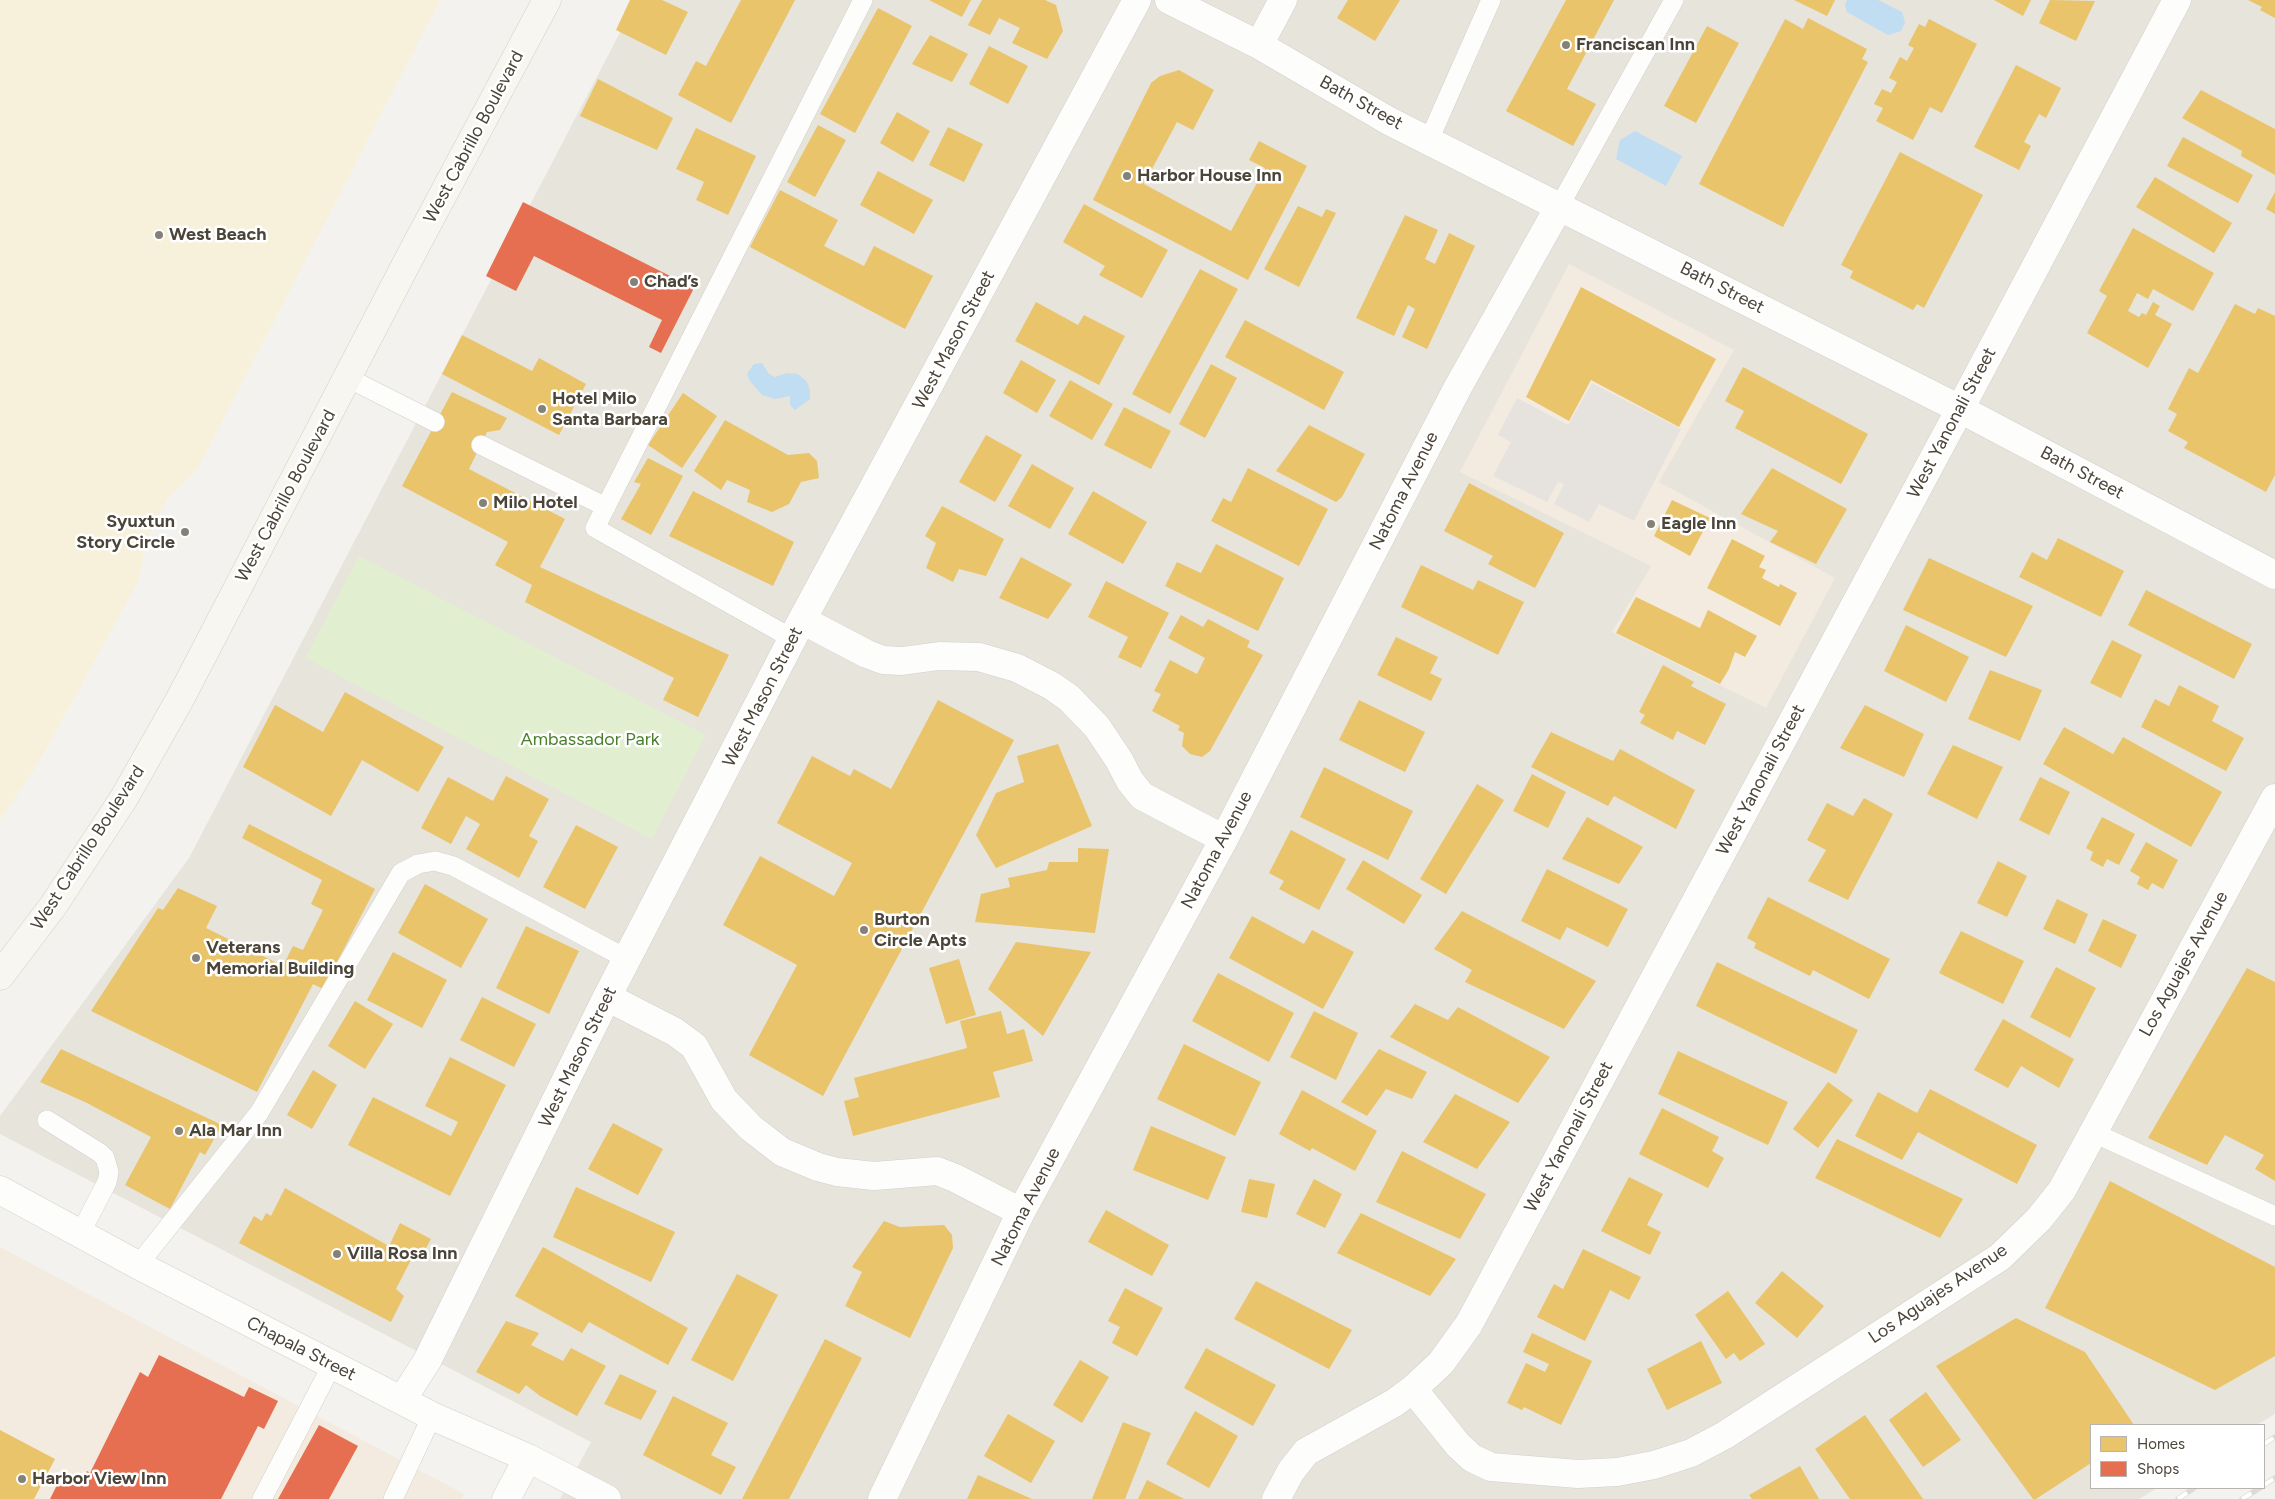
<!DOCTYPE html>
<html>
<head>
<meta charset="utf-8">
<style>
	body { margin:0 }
	#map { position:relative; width:2275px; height:1499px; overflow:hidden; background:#f4f2ee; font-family:Figtree,sans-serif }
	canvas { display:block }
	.legend { position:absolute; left:2090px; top:1424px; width:175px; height:65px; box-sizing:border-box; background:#fff; border:1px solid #b7b4b0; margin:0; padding:6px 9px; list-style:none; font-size:15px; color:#4b4439 }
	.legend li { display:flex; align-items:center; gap:10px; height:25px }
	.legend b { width:25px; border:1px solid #b7b4b0 }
</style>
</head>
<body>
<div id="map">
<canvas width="2275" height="1499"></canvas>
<ul class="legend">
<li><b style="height:14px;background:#e9c46a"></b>Homes</li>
<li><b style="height:14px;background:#e76f51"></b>Shops</li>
</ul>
</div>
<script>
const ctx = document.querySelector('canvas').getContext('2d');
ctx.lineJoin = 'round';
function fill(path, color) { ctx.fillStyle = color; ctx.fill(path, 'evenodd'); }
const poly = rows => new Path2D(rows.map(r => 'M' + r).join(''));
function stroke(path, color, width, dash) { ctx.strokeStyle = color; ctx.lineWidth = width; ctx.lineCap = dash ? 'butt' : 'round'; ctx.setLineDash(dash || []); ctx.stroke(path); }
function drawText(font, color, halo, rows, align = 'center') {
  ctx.font = font + ' Figtree,sans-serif'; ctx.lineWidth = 5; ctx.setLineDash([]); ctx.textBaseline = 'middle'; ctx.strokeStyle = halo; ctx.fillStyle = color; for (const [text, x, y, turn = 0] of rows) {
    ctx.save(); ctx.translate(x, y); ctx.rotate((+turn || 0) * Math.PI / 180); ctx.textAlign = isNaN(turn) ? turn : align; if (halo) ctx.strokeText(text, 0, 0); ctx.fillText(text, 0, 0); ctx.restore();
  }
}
fill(poly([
	[637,0,2275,0,2275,1414,2257,1425,2091,1425,2091,1488,2157,1488,2139,1499,560,1499,591,1442,0,1134,0,1116,189,858]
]), '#e7e4dc');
fill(poly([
	[1569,264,1734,350,1659,482,1835,578,1766,708,1612,632,1651,566,1460,472],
	[0,1247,464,1494,462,1499,0,1499]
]), '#f3ebdf');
fill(poly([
	[359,556,706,735,652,839,305,658]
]), '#e1eecf');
fill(poly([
	[0,0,440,0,197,470,167,499,145,543,139,580,36,767,0,820]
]), '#f7f0da');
fill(poly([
	[1592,383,1681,429,1634,521,1599,504,1589,522,1554,504,1564,484,1558,482,1547,502,1493,476,1511,442,1498,435,1517,398,1568,425]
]), '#e6e3df');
fill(poly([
	[1847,0,1878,0,1902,12,1905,22,1901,31,1888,35,1847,12,1845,5],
	[1635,131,1682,156,1666,186,1616,159,1620,140],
	[762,363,769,374,775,377,787,373,798,374,807,382,810,390,810,399,795,410,790,405,790,396,775,399,762,395,750,381,747,374,754,364]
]), '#c0ddf1');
fill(poly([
	[630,0,662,0,688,12,666,55,616,30],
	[741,0,795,0,731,123,678,95,696,61,706,66],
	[929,0,971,0,962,17],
	[982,0,1045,0,1056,5,1063,31,1047,59,1012,43,1020,28,999,18,990,35,968,25],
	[1348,0,1400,0,1375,41,1337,18],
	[1566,0,1614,0,1567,89,1596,104,1573,146,1506,111],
	[1794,0,1835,0,1827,16],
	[1994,0,2031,0,2023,16],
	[2050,0,2095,1,2076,41,2039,23],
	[2248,0,2275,0,2275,18,2260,10,2262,7],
	[878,8,912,26,855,133,820,114],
	[1808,18,1867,49,1862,59,1868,62,1783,227,1699,184,1785,19,1803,29],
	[1929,19,1977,44,1942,113,1930,107,1913,140,1876,121,1883,108,1874,104,1882,89,1891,93,1897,82,1889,78,1900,57,1907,61,1914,48,1908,45,1919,24,1925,27],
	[1707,26,1739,43,1696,123,1664,106],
	[930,35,968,54,952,82,912,64],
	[989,46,1028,66,1008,104,969,84],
	[2016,65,2061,88,2046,118,2039,114,2024,142,2031,146,2019,170,1974,147],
	[1179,70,1214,90,1193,130,1177,122,1144,184,1231,231,1265,168,1249,160,1259,141,1307,166,1248,280,1093,200,1151,83,1160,76],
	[598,79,673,118,657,150,580,116],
	[2201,90,2275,129,2275,175,2241,156,2242,151,2182,118],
	[897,112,930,131,913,162,880,143],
	[818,125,846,140,815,197,787,182],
	[948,127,983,144,964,182,929,165],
	[696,128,756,156,728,215,696,200,704,182,676,169],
	[2183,137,2253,175,2238,203,2167,166],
	[1900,152,1983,195,1924,308,1917,304,1913,310,1850,278,1853,271,1841,265],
	[878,171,933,200,914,234,860,205],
	[2155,177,2232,223,2214,253,2136,207],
	[780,190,838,220,824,246,864,266,874,246,933,276,905,329,750,247],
	[2275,192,2275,214,2266,209],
	[1084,204,1168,250,1142,298,1099,275,1105,266,1063,242],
	[1298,206,1322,217,1326,209,1336,213,1299,287,1264,269],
	[1405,215,1438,230,1425,259,1435,264,1449,233,1475,246,1427,349,1402,337,1415,309,1408,305,1394,336,1356,318],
	[2133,228,2214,273,2193,311,2153,289,2148,299,2137,293,2128,311,2139,317,2142,313,2146,315,2153,302,2160,306,2155,315,2172,324,2148,368,2087,333,2107,296,2099,291],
	[1200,269,1238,289,1170,414,1132,394],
	[1581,287,1716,359,1679,427,1591,380,1569,421,1526,397],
	[1036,302,1078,325,1084,315,1125,336,1099,385,1015,341],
	[2235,304,2255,314,2258,308,2275,316,2275,475,2266,492,2184,448,2188,442,2168,431,2177,414,2168,409,2189,368,2198,373],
	[1245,320,1344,372,1324,410,1225,357],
	[462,335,532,371,539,358,586,384,559,435,442,374],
	[1021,360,1056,380,1037,413,1003,393],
	[1211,364,1237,378,1205,438,1179,424],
	[1743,367,1868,434,1841,484,1735,428,1744,411,1725,401],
	[1070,380,1113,404,1092,440,1049,416],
	[452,392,507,418,500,430,487,432,469,469,565,519,540,567,729,655,698,717,663,700,674,678,525,602,532,585,495,565,508,542,402,486],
	[683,393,717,416,682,468,648,445],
	[1124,407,1171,431,1151,469,1104,445],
	[725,420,788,455,809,453,817,461,819,478,801,482,789,504,772,512,747,502,750,490,727,480,721,490,694,471],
	[1309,425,1365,454,1342,497,1336,502,1276,471],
	[986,435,1022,455,995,502,959,482],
	[648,458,683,476,651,535,621,519,641,484,634,482],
	[1032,464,1074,488,1050,529,1008,506],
	[1248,468,1328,509,1299,566,1211,521,1223,498,1231,502],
	[1772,468,1847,509,1816,564,1770,542,1778,531,1741,514],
	[1469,483,1564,533,1535,588,1488,564,1493,556,1444,531],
	[693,491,794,542,773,586,669,536],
	[1093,491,1147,522,1123,564,1068,534],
	[1672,500,1710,518,1690,556,1654,536],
	[942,506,1004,539,986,576,959,569,953,582,926,568,936,543,925,536],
	[2058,538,2124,571,2101,617,2019,577,2032,552,2047,560],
	[1732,539,1765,556,1759,567,1766,570,1762,578,1779,587,1780,584,1797,593,1780,626,1707,588],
	[1216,544,1284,578,1258,631,1165,586,1177,562,1201,573],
	[1021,557,1072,584,1048,619,999,598],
	[1929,558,2033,606,2006,657,1903,610],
	[1421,565,1473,590,1478,580,1524,602,1498,655,1401,607],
	[1106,581,1169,613,1141,668,1118,657,1128,637,1088,617],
	[2146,590,2252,644,2234,679,2128,625],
	[1636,597,1700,628,1708,610,1757,636,1745,657,1735,652,1729,669,1720,684,1616,633],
	[1181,615,1203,627,1208,619,1250,641,1247,647,1263,655,1210,751,1202,757,1190,754,1182,746,1184,733,1178,730,1180,726,1152,711,1161,694,1154,691,1170,660,1197,674,1205,658,1168,638],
	[1906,625,1969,657,1946,702,1884,671],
	[1396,637,1438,657,1430,673,1442,679,1431,701,1377,675],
	[2112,640,2142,655,2121,698,2090,683],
	[1663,665,1694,682,1691,686,1726,704,1705,745,1677,731,1673,740,1640,723,1645,715,1639,712],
	[1990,670,2042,690,2020,741,1968,719],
	[2179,685,2219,706,2212,721,2244,738,2226,771,2141,727,2155,699,2169,706],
	[345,692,444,747,418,792,362,760,331,816,243,767,275,705,323,732],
	[938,700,1014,740,823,1096,749,1055,797,965,723,925,760,856,834,896,852,863,777,823,812,756,850,776,854,769,891,789],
	[1359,700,1425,732,1405,772,1339,740],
	[1865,705,1924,734,1904,777,1840,748],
	[2064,727,2113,754,2123,737,2222,792,2191,847,2043,764],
	[1551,732,1613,761,1620,749,1695,790,1676,829,1614,796,1608,806,1531,767],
	[1058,744,1092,826,996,868,976,835,996,793,1024,782,1017,756],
	[1953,745,2003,767,1977,819,1927,794],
	[1324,767,1413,811,1388,860,1300,817],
	[1532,774,1566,792,1548,828,1513,811],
	[506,776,549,799,529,836,538,841,519,878,466,849,480,824,466,816,451,844,421,828,448,777,493,801],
	[2040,777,2070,792,2049,835,2019,820],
	[1477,784,1504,800,1446,894,1420,879],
	[1864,798,1893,814,1848,900,1808,881,1826,850,1807,840,1827,803,1853,816],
	[1587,817,1643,847,1619,884,1562,859],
	[2102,817,2135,834,2119,865,2107,859,2103,867,2090,860,2093,852,2086,848],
	[249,824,375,889,323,989,313,984,257,1092,91,1011,158,908,163,910,178,888,217,906,206,928,283,966,293,946,303,950,323,910,311,904,322,880,242,838],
	[576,825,618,847,585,909,543,887],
	[1291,830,1346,859,1319,910,1279,889,1284,881,1269,873],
	[2146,842,2178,860,2163,889,2152,883,2148,890,2137,884,2140,877,2130,871],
	[1078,848,1109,849,1095,933,975,922,981,894,1010,887,1008,878,1047,870,1049,862,1078,862],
	[1363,860,1422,895,1404,924,1346,889],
	[1998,861,2027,876,2007,917,1977,903],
	[1547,869,1628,909,1608,947,1567,927,1560,940,1521,921],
	[425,884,488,919,461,968,398,933],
	[1768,897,1890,959,1869,999,1813,970,1810,976,1754,948,1756,943,1747,938],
	[2057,899,2088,914,2075,944,2043,929],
	[1462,911,1596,981,1564,1029,1465,982,1472,970,1434,949],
	[1252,916,1304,944,1312,930,1354,952,1323,1009,1229,958],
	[2103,919,2137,935,2121,968,2088,951],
	[526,926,579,951,549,1014,496,988],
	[1961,931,2024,961,2003,1004,1939,973],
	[1016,942,1091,952,1043,1036,988,989],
	[393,952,447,980,422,1028,367,1000],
	[959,959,976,1015,946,1024,929,968],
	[1717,962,1858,1030,1836,1074,1696,1006],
	[2056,967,2096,988,2070,1038,2030,1017],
	[2247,968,2275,982,2275,1181,2255,1169,2264,1155,2225,1135,2207,1165,2148,1138],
	[1218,973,1294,1013,1269,1062,1192,1021],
	[482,997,536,1024,514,1067,460,1040],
	[355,1001,393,1024,365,1069,328,1046],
	[1415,1004,1448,1020,1458,1007,1550,1057,1518,1103,1390,1037],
	[1001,1011,1007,1034,1024,1029,1033,1061,993,1072,1000,1097,853,1136,844,1101,859,1097,854,1078,967,1048,960,1021],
	[1314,1011,1358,1033,1336,1080,1290,1057],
	[2003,1019,2074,1059,2059,1088,2021,1066,2008,1088,1974,1070],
	[1184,1044,1261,1082,1235,1136,1157,1099],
	[61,1049,222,1125,205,1155,200,1152,170,1209,125,1185,151,1137,85,1102,40,1082],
	[1379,1049,1427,1072,1412,1099,1386,1089,1367,1116,1341,1102],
	[1678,1051,1788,1102,1768,1145,1658,1094],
	[450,1057,506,1085,450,1196,348,1145,373,1097,451,1136,458,1122,425,1106],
	[313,1070,337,1085,312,1129,287,1115],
	[1828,1082,1853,1100,1818,1148,1793,1129],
	[1930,1089,2037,1145,2017,1184,1918,1132,1902,1160,1855,1136,1878,1092,1917,1113],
	[1302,1090,1377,1131,1355,1171,1312,1148,1310,1151,1279,1134],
	[1455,1094,1510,1122,1477,1169,1423,1142],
	[1662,1108,1719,1137,1712,1151,1724,1158,1708,1188,1639,1154],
	[613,1123,663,1149,638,1195,588,1169],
	[1151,1126,1226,1157,1208,1200,1133,1170],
	[1837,1139,1963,1199,1940,1238,1815,1178],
	[1402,1151,1486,1194,1460,1239,1376,1202],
	[1629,1177,1663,1194,1647,1225,1661,1232,1650,1255,1601,1231],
	[1249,1179,1275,1184,1267,1218,1241,1212],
	[1314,1179,1342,1194,1325,1228,1296,1214],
	[2110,1181,2275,1267,2275,1356,2215,1390,2045,1308],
	[576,1187,675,1232,651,1282,553,1237],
	[285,1188,389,1246,400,1223,431,1239,422,1255,415,1252,396,1289,404,1296,391,1322,239,1243,254,1216,262,1221,266,1213,271,1216],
	[1106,1210,1169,1245,1152,1276,1088,1242],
	[1361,1213,1456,1259,1430,1296,1337,1253],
	[884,1221,900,1227,944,1225,952,1235,953,1248,910,1338,845,1306,862,1272,852,1267],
	[543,1247,688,1328,668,1365,589,1322,582,1333,515,1296],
	[1583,1249,1641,1277,1629,1300,1610,1290,1585,1341,1537,1317,1554,1284,1563,1289],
	[1782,1271,1824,1306,1797,1338,1755,1303],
	[737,1274,778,1295,733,1381,691,1360],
	[1256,1281,1352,1330,1329,1369,1234,1319],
	[1125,1288,1163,1308,1137,1356,1112,1343,1120,1327,1108,1321],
	[1728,1291,1765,1344,1740,1361,1734,1353,1726,1359,1695,1315],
	[2016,1318,2085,1352,2134,1425,2091,1425,2091,1463,2036,1499,2033,1499,1936,1366],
	[506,1321,539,1333,531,1345,563,1361,571,1348,606,1366,577,1416,540,1396,526,1385,519,1394,476,1372],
	[1532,1333,1592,1361,1561,1425,1524,1407,1522,1410,1507,1403,1526,1363,1545,1372,1549,1364,1523,1352],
	[825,1339,862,1358,789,1499,742,1499],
	[1701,1341,1722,1383,1667,1410,1647,1369],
	[1206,1348,1276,1385,1253,1426,1184,1388],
	[1080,1360,1109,1377,1082,1423,1053,1405],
	[620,1374,657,1391,641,1420,604,1404],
	[1926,1392,1961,1440,1923,1467,1889,1420],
	[673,1396,728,1423,711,1455,736,1467,721,1495,643,1455],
	[1195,1411,1238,1436,1209,1488,1166,1464],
	[1008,1414,1055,1441,1031,1483,984,1456],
	[1865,1415,1923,1499,1850,1499,1815,1449],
	[1123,1422,1151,1433,1125,1499,1092,1499],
	[0,1430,55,1459,34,1499,0,1499],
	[1800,1466,1819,1499,1752,1499,1749,1495],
	[978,1475,1032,1499,967,1499],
	[1147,1480,1184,1499,1138,1499]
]), '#e9c46a');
fill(poly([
	[523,202,694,288,661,353,649,347,662,320,534,256,516,291,486,276],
	[159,1355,244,1397,249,1387,278,1401,264,1429,258,1426,221,1499,50,1499,62,1475,81,1484,87,1471,90,1473,140,1372,148,1377],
	[319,1425,358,1446,329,1499,278,1499]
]), '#e76f51');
const service = poly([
	[1429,140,1491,0],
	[1560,205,1674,0],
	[348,378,435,422],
	[481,445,606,507],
	[793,639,595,528,863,0],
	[47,1120,100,1153,105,1158,109,1172,107,1182,80,1234],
	[2092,1132,2275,1216],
	[138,1265,259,1113,401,873,418,864,435,861,453,866,627,959],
	[262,1499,332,1365],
	[393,1499,432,1416]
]);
const minor = poly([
	[1169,0,1259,45,1389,121,1960,409,2275,575],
	[1259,45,1283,0],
	[802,620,867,654,883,660,902,661,939,656,979,657,1017,668,1052,686,1069,698,1097,727,1119,760,1130,781,1142,796,1224,839],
	[607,997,675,1032,694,1046,724,1100,751,1128,782,1152,818,1167,837,1172,874,1176,937,1171,955,1178,1021,1212],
	[0,1190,138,1265,432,1416,528,1458,607,1499],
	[1413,1389,1458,1445,1472,1458,1491,1467,1578,1474,1617,1472,1654,1465,1691,1453,1725,1435,2000,1257,2039,1219,2062,1190,2275,798],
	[402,1400,427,1361,607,997,802,620,1137,0],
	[506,1499,528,1458],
	[882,1499,1021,1212,1224,839,1458,387,1560,205],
	[1276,1499,1291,1471,1306,1452,1394,1403,1413,1389,1441,1363,1469,1324,1960,409,2177,0]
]);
const secondary = poly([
	[0,976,53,906,124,798,180,699,414,249,547,0]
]);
stroke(service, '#d2d0cb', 20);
stroke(minor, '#d2d0cb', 29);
stroke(secondary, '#d3cfc5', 29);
stroke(service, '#fdfdfc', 19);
stroke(minor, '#fdfdfc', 28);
stroke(secondary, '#f7f6f1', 28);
const rail = poly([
	[2264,1444,2275,1437],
	[2264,1485,2275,1478],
	[2178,1499,2194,1488],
	[2242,1499,2260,1488]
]);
stroke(rail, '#dbdbda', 5.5);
stroke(rail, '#fff', 4, [11]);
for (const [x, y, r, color] of [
	[1566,45,5,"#868178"],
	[1127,176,5,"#868178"],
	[159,235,5,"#868178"],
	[634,282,5,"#868178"],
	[542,409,5,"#868178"],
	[483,503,5,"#868178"],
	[1651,524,5,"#868178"],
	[185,532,5,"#868178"],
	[864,930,5,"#868178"],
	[196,958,5,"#868178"],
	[179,1131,5,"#868178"],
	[337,1254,5,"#868178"],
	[22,1479,5,"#868178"]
]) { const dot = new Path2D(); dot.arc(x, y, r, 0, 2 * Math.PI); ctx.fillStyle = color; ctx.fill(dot); stroke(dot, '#fff', 2); }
drawText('bold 18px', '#4b4439', '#fff', [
	["Franciscan Inn",1576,45],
	["Harbor House Inn",1137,176],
	["West Beach",169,235],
	["Chad’s",644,282],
	["Hotel Milo",552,399],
	["Santa Barbara",552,420],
	["Milo Hotel",493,503],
	["Syuxtun",175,522,"right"],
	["Story Circle",175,543,"right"],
	["Eagle Inn",1661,524],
	["Burton",874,920],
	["Circle Apts",874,941],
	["Veterans",206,948],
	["Memorial Building",206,969],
	["Ala Mar Inn",189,1131],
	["Villa Rosa Inn",347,1254],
	["Harbor View Inn",32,1479]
], 'left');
drawText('18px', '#4b4439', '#fff', [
	["Bath Street",1361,103,29],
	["West Cabrillo Boulevard",474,137,-62],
	["Bath Street",1722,288,27],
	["West Mason Street",954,340,-62],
	["West Yanonali Street",1952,423,-62],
	["Bath Street",2082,473,28],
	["Natoma Avenue",1404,491,-63],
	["West Cabrillo Boulevard",286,496,-62],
	["West Mason Street",763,697,-63],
	["West Yanonali Street",1761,780,-62],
	["West Cabrillo Boulevard",88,848,-57],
	["Natoma Avenue",1217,850,-62],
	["Los Aguajes Avenue",2184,964,-61],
	["West Mason Street",578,1057,-64],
	["West Yanonali Street",1569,1137,-62],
	["Natoma Avenue",1026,1207,-63],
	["Los Aguajes Avenue",1938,1294,-34],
	["Chapala Street",301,1349,27]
]);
drawText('18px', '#4a7f2a', '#fff', [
	["Ambassador Park",590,740]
]);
</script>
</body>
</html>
